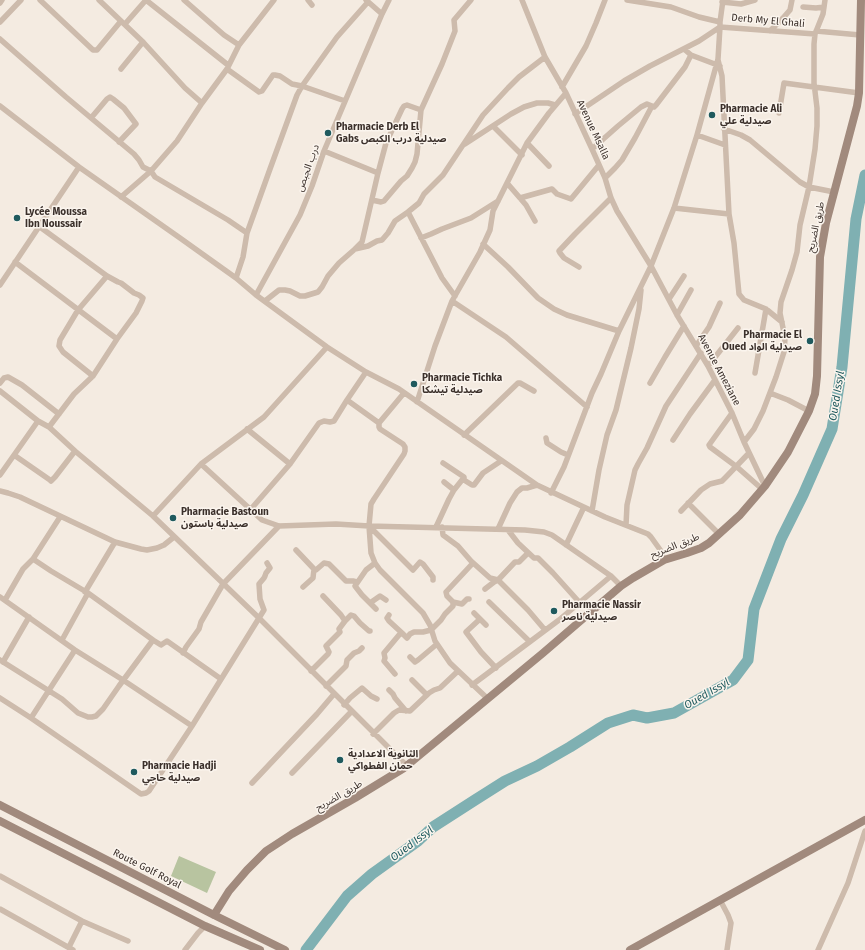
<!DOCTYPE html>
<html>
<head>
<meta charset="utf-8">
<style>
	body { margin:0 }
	canvas { display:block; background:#f4ebe1 }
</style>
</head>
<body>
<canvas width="865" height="950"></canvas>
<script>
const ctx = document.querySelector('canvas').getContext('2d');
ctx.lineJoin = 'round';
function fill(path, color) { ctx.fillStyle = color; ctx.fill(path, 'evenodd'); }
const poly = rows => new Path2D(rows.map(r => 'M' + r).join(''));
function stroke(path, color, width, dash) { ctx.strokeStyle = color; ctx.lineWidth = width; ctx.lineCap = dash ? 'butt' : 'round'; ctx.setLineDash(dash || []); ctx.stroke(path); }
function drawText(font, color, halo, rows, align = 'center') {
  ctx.font = font + ' "Fira Sans","Noto Sans Arabic",sans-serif'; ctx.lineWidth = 3; ctx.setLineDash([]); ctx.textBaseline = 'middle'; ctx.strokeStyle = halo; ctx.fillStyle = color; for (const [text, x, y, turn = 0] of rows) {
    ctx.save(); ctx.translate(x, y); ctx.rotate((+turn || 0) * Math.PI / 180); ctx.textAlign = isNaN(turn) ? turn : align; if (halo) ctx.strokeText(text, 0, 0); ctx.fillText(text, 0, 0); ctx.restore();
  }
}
fill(poly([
	[179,856,216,872,207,893,171,876]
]), '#b8c4a0');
stroke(poly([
	[306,950,347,896,372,874,418,841,433,827,475,800,505,781,537,766,570,747,608,723,633,715,647,718,674,713,733,680,748,660,754,609,781,539,803,495,832,429,842,367,856,219,865,175]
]), '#7fb0b2', 11);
stroke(poly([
	[40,0,93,50,97,50,121,21],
	[99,0,143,42,185,88,202,103],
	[146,0,228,65],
	[184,0,224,35,239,45],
	[308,0,312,5],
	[366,0,382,14],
	[522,0,545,57,566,93,592,149,605,178,611,198,617,211,651,266,677,315,708,366,732,413,744,442,765,486],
	[627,0,671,7,699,17,720,22],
	[722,2,741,4,755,0],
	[0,3,2,0],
	[803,7,816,8,824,7],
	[0,22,21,0],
	[125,24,146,0],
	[770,31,783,18,790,10,792,0],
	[816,31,860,35],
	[0,39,66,97,134,154,139,160,143,167,151,171,155,177,228,220,247,233],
	[691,55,720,66],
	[718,60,722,76,729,214,734,243,739,294,744,300,766,309,782,322],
	[121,69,143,42],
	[227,69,259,92,262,91,273,75,275,75,280,76,292,84,302,86,345,101],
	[562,87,586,46,596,23,605,0],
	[0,106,79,167,180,238,236,278,256,295,327,347,366,372,399,389,537,485,605,517,648,534,651,537,661,551,664,560],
	[779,113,784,83,859,93],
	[575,114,624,81,650,66,699,41,720,27,815,34],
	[91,118,107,99,110,97,113,99,124,108,136,124,119,142],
	[493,126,522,155],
	[724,129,741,135,750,140,800,182,809,187,834,192],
	[697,135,725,145],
	[527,143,549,166],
	[465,144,511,114,524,107,537,103,548,103,555,105],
	[592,149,618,126,641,107,647,104,652,106],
	[324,151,378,173],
	[605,178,615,168,622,160,635,138,652,106,654,107,656,105,685,67,691,55,684,49],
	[507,183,526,205,535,221],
	[121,197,151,171,177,141,202,103,227,69,239,45,274,0],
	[520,198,552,189,557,194,571,199,599,165],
	[372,200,381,202,384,201,401,181,407,176,412,168,415,162,417,154,421,110,442,64,455,31,454,20,471,0],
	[674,208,729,214],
	[408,212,442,278,455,296],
	[40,227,107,276,118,282,121,283,134,293,139,295,143,298,142,301,136,313,117,339,93,376,74,394,49,427],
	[421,238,431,234,442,229,471,218,498,201],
	[483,244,508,267,538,298,554,309,567,315,619,331],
	[355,249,362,242,378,173,386,143,402,109,404,106,407,105,421,110],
	[15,262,117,339],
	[579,267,564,258,560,253,559,251,575,234,611,198],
	[236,278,243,257,247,233,270,169,297,95,302,86,337,37,368,2],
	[0,285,79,167],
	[256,295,300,215,312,186,324,151,382,14,389,0],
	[669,299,684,276],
	[265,301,279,290,285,290,290,291,300,296,305,296,318,292,322,287,328,276,339,263,355,249,368,246,377,241,382,240,388,233,395,221,408,212,419,203,424,194,443,175,483,115,508,88,519,77,545,57],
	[452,301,506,337,587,407],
	[677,315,691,290],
	[696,346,709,327,720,303],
	[708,366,738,328],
	[755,373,766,309],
	[93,376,63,352,59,346,60,340,78,310,107,276],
	[0,383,4,378,8,377,22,385,59,414],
	[650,383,665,357,684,326],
	[0,391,38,421,49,427,75,451,153,516,259,618,407,766],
	[404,393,379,423,379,427,380,429,403,444,405,447,405,451,404,454,374,499,371,504,369,526,371,553,375,563,380,570,423,613,430,625,435,641,450,663,488,699],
	[770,393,788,400,809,411],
	[347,400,379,423],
	[417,402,435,346,452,301,480,252,490,230,493,211,527,143,549,113,566,93],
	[732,413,709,445,710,447,737,467,762,489],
	[247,429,290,464],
	[464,435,518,383,520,383,534,391],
	[546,438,547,443,561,452,568,455],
	[673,440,690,414,715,380],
	[744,442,754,429,763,411,776,377,784,352,785,338,780,313,781,302,792,270,797,252,800,225,809,187,815,149,817,126,817,108,814,83,814,44,815,34,823,14,825,0],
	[14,455,50,480,51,481,55,477,75,451],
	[443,463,464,477,464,480],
	[201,464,262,520,279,526,336,524,369,526,525,530,544,532,552,535,611,576,621,586],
	[0,475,38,421],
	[444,482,454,490],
	[0,491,8,493,20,497,115,542,141,549,147,550,157,548,164,545,174,537],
	[551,493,564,467,592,393,601,374,619,331,651,266,674,208,697,135,718,59,720,27,720,22,723,0],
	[688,503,719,534],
	[251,509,290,464,319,423,324,421,330,422,334,421,347,400,366,372],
	[592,511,599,470,607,435,616,410,631,348,639,309,641,290],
	[681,511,701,490,710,484,722,481,726,477,749,453],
	[153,516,201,464,264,417,327,347],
	[60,517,33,559,51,571,88,593,153,640,161,645,167,641,221,679],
	[626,525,627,505,635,470,638,464,647,448,666,406,701,353],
	[369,526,413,570,420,562,423,564,433,577,433,580],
	[436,527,449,499,454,490,462,480,464,480,472,485,474,485,483,473,501,461],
	[442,527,443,535,458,546,471,561,490,578,498,580,528,610,545,630],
	[498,529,510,503,517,492,522,488,527,488,537,485],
	[508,530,518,543,534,558,538,558,553,573,580,603],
	[566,545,584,507],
	[296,550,314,569,316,570,324,563,329,564,346,581,353,581,357,582],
	[375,563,366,570,355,586,362,595,376,609],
	[303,587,313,578,314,569],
	[485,589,494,582,498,580,515,562,519,562,528,553],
	[85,592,115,542],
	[0,597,75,650,123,680,192,726],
	[5,600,23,569,33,559],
	[453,602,462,604,467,599,469,599],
	[489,602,529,641],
	[370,603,380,596,386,600],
	[474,613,480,619],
	[389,615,387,618,389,621,402,633],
	[345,621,351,615,354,616,360,623,369,631,370,631],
	[486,625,480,619,467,631,466,632,481,652,496,668],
	[62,640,88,593],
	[183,653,186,647,199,629,201,622,223,584,279,526],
	[410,657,415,662,418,660,437,644],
	[0,660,62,699,78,713,88,717,92,717,96,716,103,709,119,686,153,640],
	[3,662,29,617],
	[311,671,328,654,329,652,326,646,340,632,339,629,345,621,341,615,323,596],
	[395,674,384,661,385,658,384,653,399,635,402,633,407,638,410,634,414,632,423,632,431,630,441,620,445,614,453,606,453,602,447,596,446,592,473,563],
	[412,680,427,695],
	[472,685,559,620,611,576],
	[326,686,346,666,347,660,354,653,359,651,362,648],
	[389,690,393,694,395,698,406,711],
	[0,698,31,718,141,794,146,793,149,791,192,726,264,610,260,599,259,584,264,578,265,576,266,573,270,568,267,563],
	[344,705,350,698,362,688,371,696,377,699],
	[31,718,75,650],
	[373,734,394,713,399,710,410,711,429,693,434,690,440,688,458,671],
	[292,773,351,712],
	[252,783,317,714,334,694],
	[0,876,82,921,128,941],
	[720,900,728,915,731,923,727,950],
	[0,909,73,950],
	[69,947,82,921],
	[185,950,198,933,205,926],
	[818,950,848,883,865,831]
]), '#cdbbac', 5.5);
stroke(poly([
	[0,805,214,915,285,950],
	[0,821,205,926,260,950],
	[214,915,229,891,247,870,266,851,292,834,355,798,404,768,543,653,621,586,633,578,664,560,687,553,701,548,709,543,740,515,765,486,788,452,809,411,815,394,817,376,820,257,826,223,857,106,859,93,861,0],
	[630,950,865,820]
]), '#a18a7d', 8);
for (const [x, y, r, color] of [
	[712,115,4,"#1f5a5e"],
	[328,133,4,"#1f5a5e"],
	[17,218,4,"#1f5a5e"],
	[810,341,4,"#1f5a5e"],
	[414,384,4,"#1f5a5e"],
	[173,518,4,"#1f5a5e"],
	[554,611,4,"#1f5a5e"],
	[340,760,4,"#1f5a5e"],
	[134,772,4,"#1f5a5e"]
]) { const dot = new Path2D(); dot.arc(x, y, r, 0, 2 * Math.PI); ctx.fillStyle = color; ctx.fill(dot); stroke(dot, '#fbf5ee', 1.5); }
drawText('10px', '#3b302b', '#fbf5ee', [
	["Derb My El Ghali",768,21,5],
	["Avenue Msalla",593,130,65],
	["درب الجبص",308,168,-70],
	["طريق الضريح",816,227,-78],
	["Avenue Ameziane",719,370,62],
	["طريق الضريح",675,546,-22],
	["طريق الضريح",339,796,-30],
	["Route Golf Royal",147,869,27]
]);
drawText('bold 10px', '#3b302b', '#fbf5ee', [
	["Pharmacie Ali",720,109],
	["صيدلية علي",720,121],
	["Pharmacie Derb El",336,127],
	["Gabs صيدلية درب الكبص",336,139],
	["Lycée Moussa",25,212],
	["Ibn Noussair",25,224],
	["Pharmacie El",802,335,"right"],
	["Oued صيدلية الواد",802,347,"right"],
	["Pharmacie Tichka",422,378],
	["صيدلية تيشكا",422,390],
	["Pharmacie Bastoun",181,512],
	["صيدلية باستون",181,524],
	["Pharmacie Nassir",562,605],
	["صيدلية ناصر",562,617],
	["الثانوية الاعدادية",348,754],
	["حمان الفطواكي",348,766],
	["Pharmacie Hadji",142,766],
	["صيدلية حاجي",142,778]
], 'left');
drawText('italic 11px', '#1f5a5e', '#fbf5ee', [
	["Oued Issyl",837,396,-81],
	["Oued Issyl",707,694,-30],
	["Oued Issyl",412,844,-37]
]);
</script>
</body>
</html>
